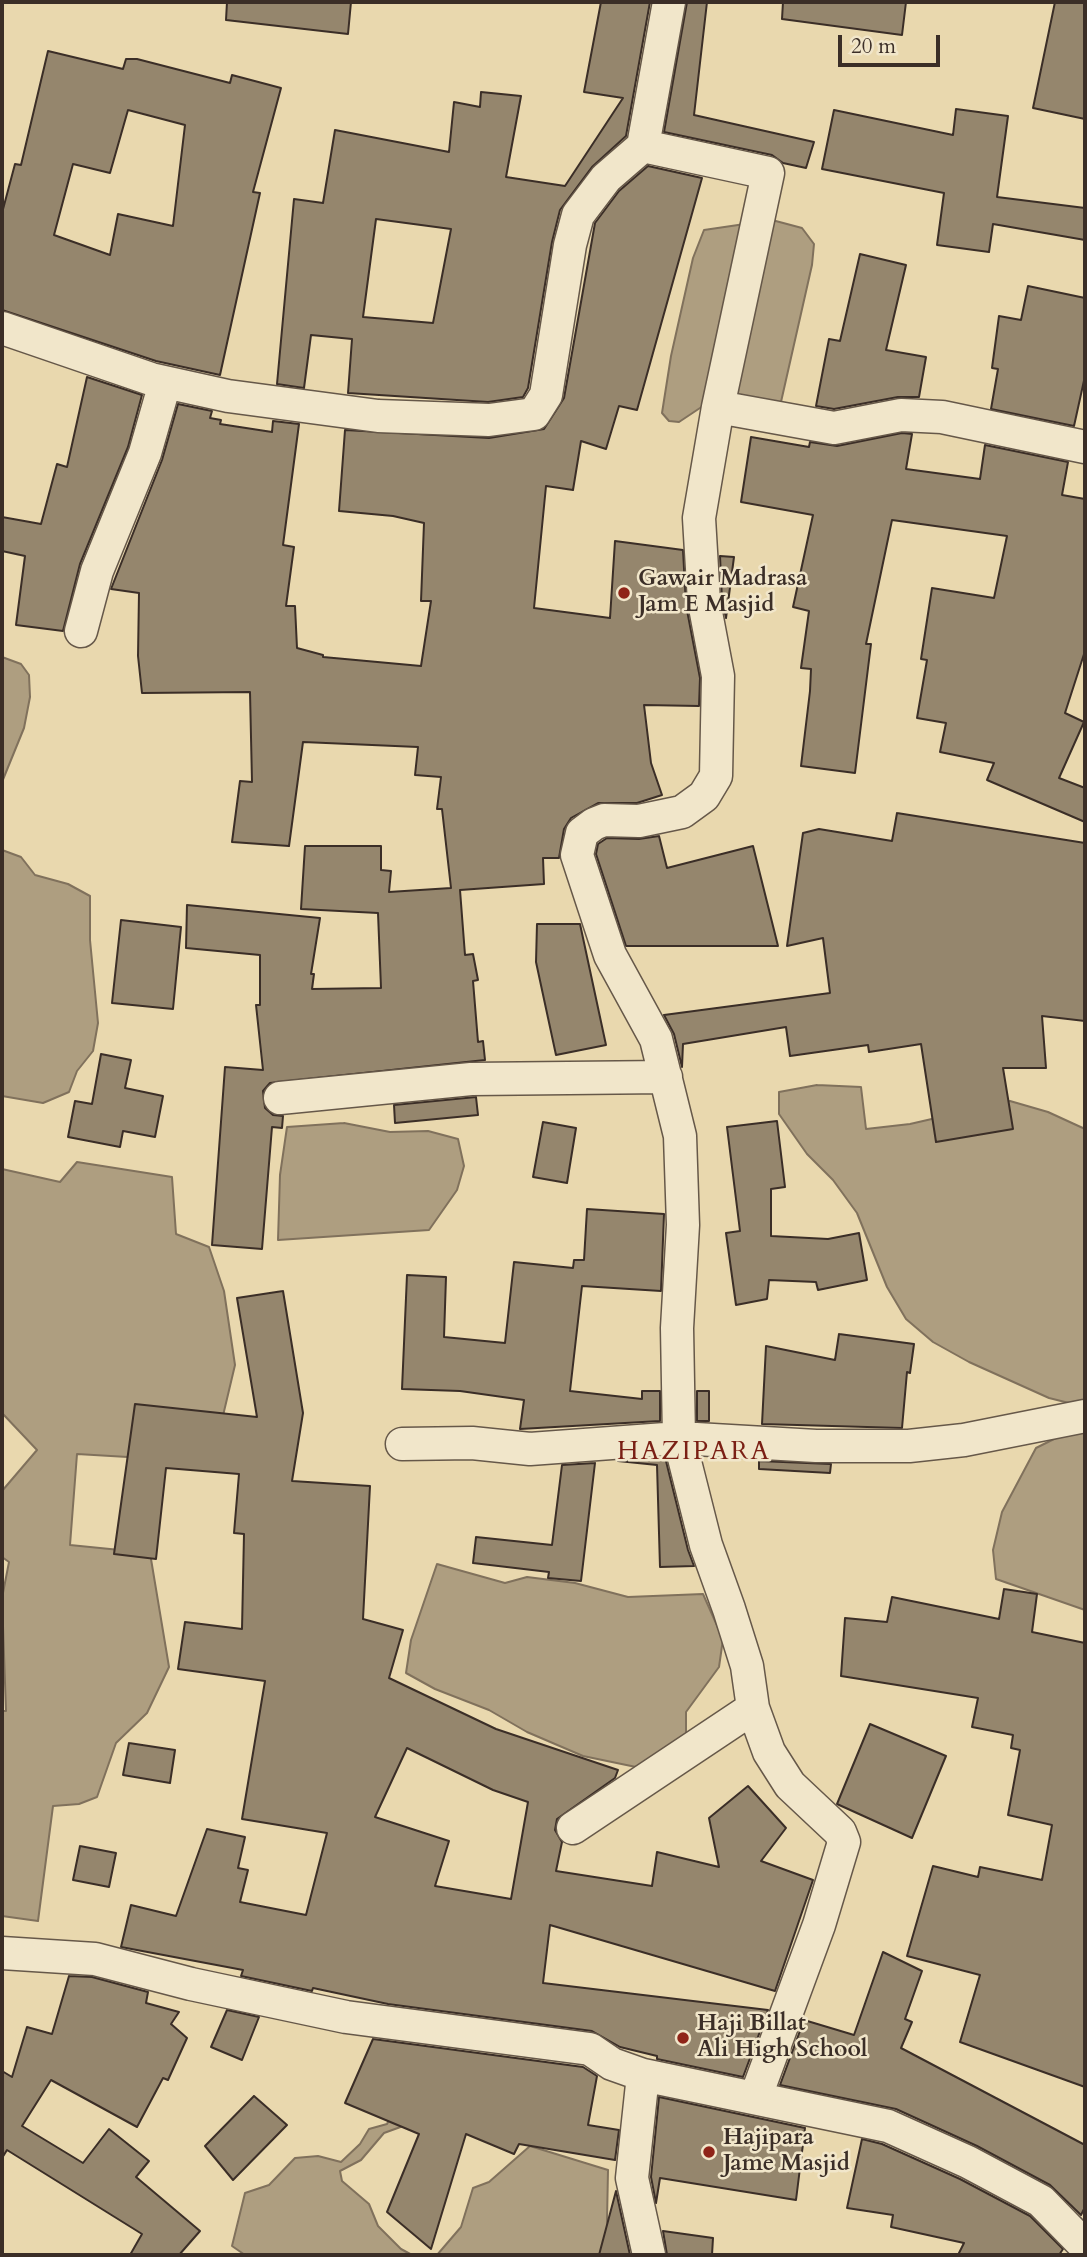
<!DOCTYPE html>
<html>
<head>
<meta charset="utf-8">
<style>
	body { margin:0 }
	#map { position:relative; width:1087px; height:2257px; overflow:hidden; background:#e9d8ae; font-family:Cardo,serif }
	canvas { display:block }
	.frame { position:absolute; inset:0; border:4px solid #3b2e27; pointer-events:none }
	.scale { position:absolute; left:838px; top:35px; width:102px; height:32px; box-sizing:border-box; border:4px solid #3b2e27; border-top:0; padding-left:9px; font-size:21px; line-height:24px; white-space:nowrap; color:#3b2e27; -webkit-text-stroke:5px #f1e6ca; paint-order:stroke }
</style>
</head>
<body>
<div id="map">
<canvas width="1087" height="2257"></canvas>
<div class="frame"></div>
<div class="scale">20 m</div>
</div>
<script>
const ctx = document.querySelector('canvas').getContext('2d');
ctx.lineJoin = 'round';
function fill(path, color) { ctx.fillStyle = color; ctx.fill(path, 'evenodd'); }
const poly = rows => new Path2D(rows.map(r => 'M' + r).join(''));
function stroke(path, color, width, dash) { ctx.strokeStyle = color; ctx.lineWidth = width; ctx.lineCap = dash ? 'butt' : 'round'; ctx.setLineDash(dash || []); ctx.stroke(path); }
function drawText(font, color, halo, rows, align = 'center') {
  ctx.font = font + ' Cardo,serif'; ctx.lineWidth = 5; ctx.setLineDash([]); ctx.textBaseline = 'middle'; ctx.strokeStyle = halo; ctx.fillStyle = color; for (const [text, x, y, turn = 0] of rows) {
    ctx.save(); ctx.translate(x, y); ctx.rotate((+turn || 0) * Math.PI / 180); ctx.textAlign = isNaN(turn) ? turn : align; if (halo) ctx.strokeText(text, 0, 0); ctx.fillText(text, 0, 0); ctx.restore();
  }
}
const water = poly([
	[772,220,802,228,814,244,812,265,776,424,703,406,679,422,669,421,662,413,671,356,693,258,704,230,772,220],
	[2,657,21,664,29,675,30,697,24,728,2,782,2,657],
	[2,850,21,857,35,875,68,884,90,896,90,940,98,1023,93,1051,77,1071,69,1092,43,1103,2,1096,2,850],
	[817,1085,861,1087,866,1129,910,1124,1010,1101,1048,1112,1085,1129,1085,1407,1049,1398,969,1362,933,1342,906,1319,887,1287,857,1213,833,1180,807,1154,779,1114,779,1092,817,1085],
	[344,1123,390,1132,428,1131,458,1139,464,1166,457,1190,429,1230,278,1240,280,1175,287,1127,344,1123],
	[77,1162,172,1177,176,1234,209,1247,224,1291,235,1365,212,1462,77,1454,70,1545,150,1553,169,1667,147,1713,116,1743,97,1797,79,1804,53,1806,38,1921,2,1916,2,1711,6,1711,2,1598,9,1562,2,1557,2,1491,37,1450,2,1413,2,1169,60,1182,77,1162],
	[1085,1431,1085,1610,996,1579,993,1550,1002,1512,1036,1448,1064,1434,1085,1431],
	[437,1564,505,1583,527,1577,575,1583,628,1597,703,1594,723,1639,719,1667,686,1712,686,1736,636,1767,583,1756,527,1732,489,1710,435,1689,406,1673,411,1640,437,1564],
	[418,2061,406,2125,384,2133,361,2160,340,2171,342,2181,369,2204,378,2226,401,2249,412,2255,245,2255,232,2246,245,2193,269,2185,295,2158,318,2156,341,2162,360,2144,369,2129,387,2124,418,2061],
	[530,2146,608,2170,607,2221,613,2255,437,2255,461,2227,473,2188,489,2182,530,2146]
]);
fill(water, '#ae9e80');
stroke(water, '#80715c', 2);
const building = poly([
	[227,2,351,2,348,34,226,20,227,2],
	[601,2,650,2,626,136,592,167,560,210,552,242,528,388,523,397,488,402,348,393,352,339,311,335,304,388,277,384,294,199,323,203,335,130,449,152,454,102,480,107,481,92,521,96,506,177,565,186,623,98,584,92,601,2],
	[376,219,451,229,433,323,363,317,376,219],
	[687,2,707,2,694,115,814,142,806,168,783,163,772,155,664,132,687,2],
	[783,2,906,2,902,35,782,19,783,2],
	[1055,2,1085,2,1085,119,1033,108,1055,2],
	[48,51,123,69,126,59,137,59,230,83,232,75,281,88,253,192,260,193,220,375,156,361,2,310,2,213,15,164,21,165,48,51],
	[128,110,185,125,173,226,118,214,110,255,54,235,73,164,110,173,128,110],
	[956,109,1008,116,997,197,1085,208,1085,240,993,224,989,252,937,245,944,193,822,169,834,110,953,135,956,109],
	[648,166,702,178,637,410,619,406,606,449,581,441,573,490,546,486,534,608,610,618,615,541,683,550,686,605,700,678,699,706,644,705,651,763,662,795,637,803,598,803,571,818,564,829,559,858,543,858,544,884,460,890,465,955,473,954,478,980,473,981,478,1042,483,1041,485,1060,270,1083,263,1091,265,1108,273,1115,283,1116,282,1128,272,1127,262,1249,212,1245,225,1067,263,1070,256,1005,260,1005,260,955,186,948,187,905,320,918,311,974,314,974,312,989,381,988,378,913,301,909,305,846,381,846,381,870,391,871,389,892,451,888,442,809,437,809,441,777,415,775,418,747,303,742,289,846,232,842,240,781,252,782,250,692,142,693,138,656,139,593,111,589,162,460,178,404,212,411,210,418,221,420,220,424,272,432,273,421,299,424,283,545,294,547,286,606,295,606,297,648,323,655,323,657,421,666,431,601,421,601,424,523,393,516,339,511,345,430,489,438,544,429,564,398,595,223,619,191,648,166],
	[860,254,906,265,886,350,926,357,919,397,898,397,834,409,816,406,829,339,840,341,860,254],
	[1028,286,1085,298,1085,376,1074,426,991,409,998,369,992,368,999,316,1021,320,1028,286],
	[87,377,142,395,128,447,80,564,63,631,16,625,25,556,2,551,2,517,41,524,57,464,67,467,87,377],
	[902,433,912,434,906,469,980,479,985,445,1068,462,1062,495,1085,499,1085,651,1065,713,1084,722,1059,778,1085,788,1085,822,987,780,994,763,940,752,946,723,917,718,927,660,921,659,932,588,994,598,1007,536,892,520,866,644,871,644,855,773,801,766,810,691,811,669,801,668,809,611,793,607,813,515,741,502,751,437,809,447,810,442,837,446,902,433],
	[720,556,734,557,726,618,722,600,720,556],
	[897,813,1085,843,1085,1021,1042,1016,1046,1068,1003,1068,1013,1129,936,1142,921,1044,869,1052,868,1045,790,1056,786,1027,683,1044,682,1067,674,1034,664,1015,830,993,823,938,787,946,803,833,819,829,892,841,897,813],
	[659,836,667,868,753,846,778,946,626,946,596,854,598,844,607,838,639,839,659,836],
	[121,920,181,927,173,1009,112,1003,121,920],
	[537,924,580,924,606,1045,556,1055,536,962,537,924],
	[101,1054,131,1060,125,1088,163,1096,155,1137,123,1131,120,1147,68,1137,75,1101,92,1104,101,1054],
	[476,1097,478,1115,395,1123,394,1105,476,1097],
	[777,1121,785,1187,771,1189,771,1236,828,1239,859,1233,867,1280,818,1290,816,1282,769,1280,767,1299,736,1305,726,1233,740,1231,727,1127,777,1121],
	[543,1122,576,1128,567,1183,533,1177,543,1122],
	[587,1209,664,1214,661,1291,582,1286,570,1391,642,1399,642,1391,660,1391,660,1421,520,1429,524,1400,460,1391,402,1389,407,1275,446,1277,444,1337,505,1343,514,1262,573,1268,574,1260,584,1260,587,1209],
	[283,1291,303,1413,292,1481,370,1486,363,1619,403,1630,389,1678,496,1729,618,1770,615,1778,557,1819,555,1830,562,1842,556,1871,652,1886,657,1852,719,1867,709,1818,748,1786,786,1828,761,1861,813,1880,775,1991,550,1925,543,1983,768,2010,743,2077,657,2059,657,2056,620,2047,592,2031,388,2004,313,1988,312,1991,241,1976,243,1970,121,1947,131,1905,176,1916,207,1829,245,1837,238,1868,248,1870,240,1902,306,1915,327,1833,242,1819,265,1681,178,1669,185,1622,242,1629,244,1534,234,1533,239,1474,166,1468,156,1559,114,1554,135,1404,257,1417,237,1298,283,1291],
	[407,1748,493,1790,528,1802,511,1899,435,1886,449,1841,375,1817,407,1748],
	[839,1334,914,1344,910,1373,907,1372,902,1428,762,1424,766,1346,835,1360,839,1334],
	[697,1391,709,1391,709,1421,697,1421,697,1391],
	[665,1457,688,1550,694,1566,660,1567,657,1465,618,1461,665,1457],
	[759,1461,831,1464,830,1473,759,1469,759,1461],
	[595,1463,581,1581,548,1578,549,1572,473,1563,476,1537,552,1545,562,1465,595,1463],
	[1004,1589,1037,1594,1032,1632,1085,1643,1085,2087,960,2042,980,1975,907,1956,933,1866,978,1877,980,1867,1042,1880,1052,1825,1008,1815,1020,1750,1011,1748,1013,1735,972,1727,978,1698,841,1676,845,1618,887,1622,892,1597,999,1619,1004,1589],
	[870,1724,946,1756,912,1838,837,1804,870,1724],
	[129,1743,175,1750,170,1783,123,1775,129,1743],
	[80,1846,116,1853,109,1887,73,1880,80,1846],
	[883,1952,922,1971,905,2019,912,2022,901,2048,1085,2145,1085,2207,1081,2215,1050,2185,977,2146,896,2109,780,2085,804,2020,854,2035,883,1952],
	[69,1976,92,1977,148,1992,146,2003,179,2012,171,2024,187,2038,168,2080,163,2078,137,2127,51,2080,22,2126,83,2163,109,2129,149,2161,136,2177,200,2231,179,2255,130,2255,142,2234,7,2150,2,2158,2,2071,12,2077,27,2027,52,2034,69,1976],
	[227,2010,259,2017,242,2060,211,2047,227,2010],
	[373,2039,583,2067,597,2076,588,2125,619,2130,615,2160,519,2144,514,2154,466,2134,431,2249,387,2212,419,2134,345,2103,373,2039],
	[254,2096,287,2125,233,2180,205,2146,254,2096],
	[659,2097,805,2128,796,2200,660,2178,656,2203,651,2177,659,2097],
	[862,2139,882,2144,960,2179,1030,2216,1063,2249,1059,2255,958,2255,964,2243,891,2227,893,2215,847,2208,862,2139],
	[616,2191,630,2255,599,2255,616,2191],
	[663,2231,713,2238,712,2255,667,2255,663,2231]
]);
fill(building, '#95866d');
stroke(building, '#3b2e27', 2);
const street = poly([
	[669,2,643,146,768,173,718,407,699,518,704,602,718,676,716,776,704,796,682,812,639,821,604,820,594,824,582,833,577,855,610,955,656,1039,680,1136,683,1225,677,1328,679,1438,706,1545,729,1609,747,1666,753,1708,769,1752,790,1785,840,1832,844,1842,819,1925,756,2096],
	[2,328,151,379,228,396,378,416,489,420,534,414,546,395,570,245,578,215,606,178,643,146],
	[718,407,834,428,901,415,942,417,1085,447],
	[81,631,97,571,145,453,165,383],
	[280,1098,471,1079,666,1077],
	[402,1444,472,1443,530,1449,679,1438,816,1446,909,1446,964,1440,1085,1416],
	[573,1828,753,1708],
	[2,1953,95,1959,191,1984,346,2017,590,2049,612,2064,643,2075],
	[649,2255,632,2178,643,2075,888,2126,968,2162,1041,2201,1085,2246]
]);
stroke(street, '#665849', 35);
stroke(street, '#f1e6ca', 32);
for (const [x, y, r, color] of [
	[624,593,7,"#8f2418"],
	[683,2038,7,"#8f2418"],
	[709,2152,7,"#8f2418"]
]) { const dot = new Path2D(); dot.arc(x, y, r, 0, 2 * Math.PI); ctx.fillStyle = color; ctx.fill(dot); stroke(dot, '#f1e6ca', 2.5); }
drawText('bold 23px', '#3b2e27', '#f1e6ca', [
	["Gawair Madrasa",638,580],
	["Jam E Masjid",638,606],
	["Haji Billat",697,2025],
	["Ali High School",697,2051],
	["Hajipara",723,2139],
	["Jame Masjid",723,2165]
], 'left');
ctx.letterSpacing = '2px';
drawText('26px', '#7a1f14', '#f1e6ca', [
	["HAZIPARA",694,1453]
]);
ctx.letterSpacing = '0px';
</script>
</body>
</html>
